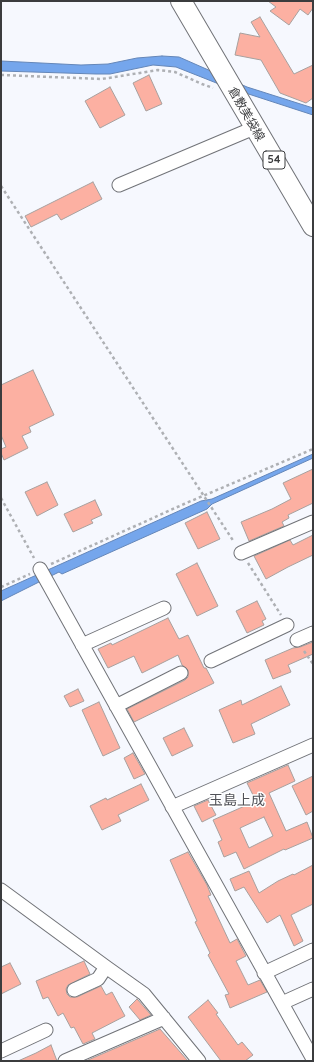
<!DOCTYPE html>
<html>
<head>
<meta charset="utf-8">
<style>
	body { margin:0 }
	#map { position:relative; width:314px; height:1062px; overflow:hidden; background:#f6f8fe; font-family:Quicksand,sans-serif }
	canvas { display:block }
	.frame { position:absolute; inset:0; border:2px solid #3b3c3e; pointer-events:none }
</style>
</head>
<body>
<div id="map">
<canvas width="314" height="1062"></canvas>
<div class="frame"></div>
</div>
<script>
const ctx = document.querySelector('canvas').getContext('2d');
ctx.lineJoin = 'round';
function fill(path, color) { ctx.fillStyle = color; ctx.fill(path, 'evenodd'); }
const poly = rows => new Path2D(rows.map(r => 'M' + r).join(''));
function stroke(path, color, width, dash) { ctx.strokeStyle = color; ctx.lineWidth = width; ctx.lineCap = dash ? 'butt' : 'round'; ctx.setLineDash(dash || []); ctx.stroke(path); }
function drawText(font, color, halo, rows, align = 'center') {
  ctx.font = font + ' Quicksand,"Noto Sans JP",sans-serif'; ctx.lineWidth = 3; ctx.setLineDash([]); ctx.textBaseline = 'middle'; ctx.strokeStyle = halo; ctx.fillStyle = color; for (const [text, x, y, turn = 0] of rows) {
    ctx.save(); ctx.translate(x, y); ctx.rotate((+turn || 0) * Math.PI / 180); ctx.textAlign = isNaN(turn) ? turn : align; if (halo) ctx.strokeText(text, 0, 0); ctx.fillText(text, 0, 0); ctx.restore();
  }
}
const water = poly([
	[162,56,179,57,247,87,313,108,313,115,224,86,176,67,153,65,110,74,96,74,1,71,1,61,81,65,108,64,137,58,162,56],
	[313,454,313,458,212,504,207,509,62,574,59,572,1,601,1,591,201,501,212,499,313,454]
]);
fill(water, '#75a6ec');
stroke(water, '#6486b8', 1);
const building = poly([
	[268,1,313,1,313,8,308,15,300,9,289,25,270,11,276,7,268,1],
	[260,17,294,74,313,65,313,98,306,103,280,93,261,60,235,55,240,33,260,37,251,22,260,17],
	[149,75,162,104,146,111,133,83,149,75],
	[110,87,125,115,100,128,85,101,110,87],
	[93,182,102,199,61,220,57,214,31,227,25,216,93,182],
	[33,370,54,415,29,427,31,432,22,436,28,448,4,460,1,453,1,449,6,447,1,435,1,385,33,370],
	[313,469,313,503,288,515,289,518,282,522,284,526,249,541,241,522,272,509,291,499,283,483,313,469],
	[47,482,58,505,37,516,25,492,47,482],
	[95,500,102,515,91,520,93,523,73,532,64,514,95,500],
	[207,512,220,539,198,549,185,523,207,512],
	[313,535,313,555,288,567,266,579,254,556,290,540,293,545,313,535],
	[197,563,218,606,197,616,176,574,197,563],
	[257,601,266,619,262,621,264,625,247,633,236,611,257,601],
	[168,618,179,639,188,635,204,668,206,668,214,683,134,722,127,709,185,680,188,677,188,670,182,665,178,655,142,673,134,656,108,668,98,649,111,643,112,645,168,618],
	[313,642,313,654,288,665,291,672,273,679,265,660,293,648,300,647,313,642],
	[281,686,290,705,251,724,255,734,233,743,219,710,241,700,242,705,281,686],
	[78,689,84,701,70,707,64,696,78,689],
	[99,702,120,748,103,756,82,710,99,702],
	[184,728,193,746,172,756,163,738,184,728],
	[133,753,145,774,134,779,124,758,133,753],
	[288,765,295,781,269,793,286,831,307,822,313,838,285,850,284,849,244,869,236,852,224,857,218,842,222,840,213,820,256,801,247,783,288,765],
	[264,817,273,836,249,848,240,828,264,817],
	[313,776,313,811,306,815,292,786,313,776],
	[141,784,149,800,118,815,121,821,102,830,90,806,106,798,107,800,141,784],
	[208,800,216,815,202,822,194,806,208,800],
	[188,852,207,885,211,895,208,896,230,943,237,939,246,956,236,961,248,985,260,980,267,992,230,1008,225,995,229,994,208,955,210,953,195,922,197,921,170,860,188,852],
	[313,865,313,904,291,915,303,941,294,946,280,915,267,923,244,887,235,891,230,879,249,871,259,893,278,881,293,874,294,875,313,865],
	[84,961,90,974,68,985,66,989,67,994,70,997,77,997,101,986,106,995,112,992,125,1016,92,1033,95,1039,83,1044,74,1027,71,1028,63,1013,58,1016,48,997,43,999,36,981,84,961],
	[10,963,21,984,1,994,1,967,10,963],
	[137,999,138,1000,151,1015,140,1020,129,1007,137,999],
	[208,1000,218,1013,216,1014,238,1045,242,1042,253,1055,245,1061,221,1061,188,1017,208,1000],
	[160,1029,188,1061,86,1061,88,1060,160,1029],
	[51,1045,57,1061,18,1061,36,1053,51,1045]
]);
fill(building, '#fcb0a2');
stroke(building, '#a7a09e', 1);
const minor = poly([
	[119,185,254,128],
	[241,553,313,522],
	[40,569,313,1059],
	[297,640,313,633],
	[82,645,164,608],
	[211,661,287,625],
	[116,706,181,673],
	[172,807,313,745],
	[1,890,106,967,144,994,199,1061],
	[264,973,313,950],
	[74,990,98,979,106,967],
	[282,1003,313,989],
	[1,1051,46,1030],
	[65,1061,164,1018]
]);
const primary = poly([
	[181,1,313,226]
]);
stroke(minor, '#717378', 15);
stroke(primary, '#717378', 22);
stroke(poly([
	[1,75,102,79,158,70,175,72,202,84,213,88],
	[1,186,234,542],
	[1,498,34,558],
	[248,563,281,615],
	[51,564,184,504,313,449],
	[1,587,30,574],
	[304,651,313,664]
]), '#aeb0b4', 2.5, [3, 3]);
stroke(minor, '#fff', 13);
stroke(primary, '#fff', 20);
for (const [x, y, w] of [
	[274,160,22]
]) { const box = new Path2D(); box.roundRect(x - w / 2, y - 9, w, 18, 3); ctx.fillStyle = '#fff'; ctx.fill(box); stroke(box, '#3b3c3e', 1); }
drawText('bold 11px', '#3b3c3e', null, [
	["54",274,160]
]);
drawText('12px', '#3b3c3e', '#fff', [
	["倉敷美袋線",246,114,60]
]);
drawText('14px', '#505157', '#fff', [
	["玉島上成",237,801]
]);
</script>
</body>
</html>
